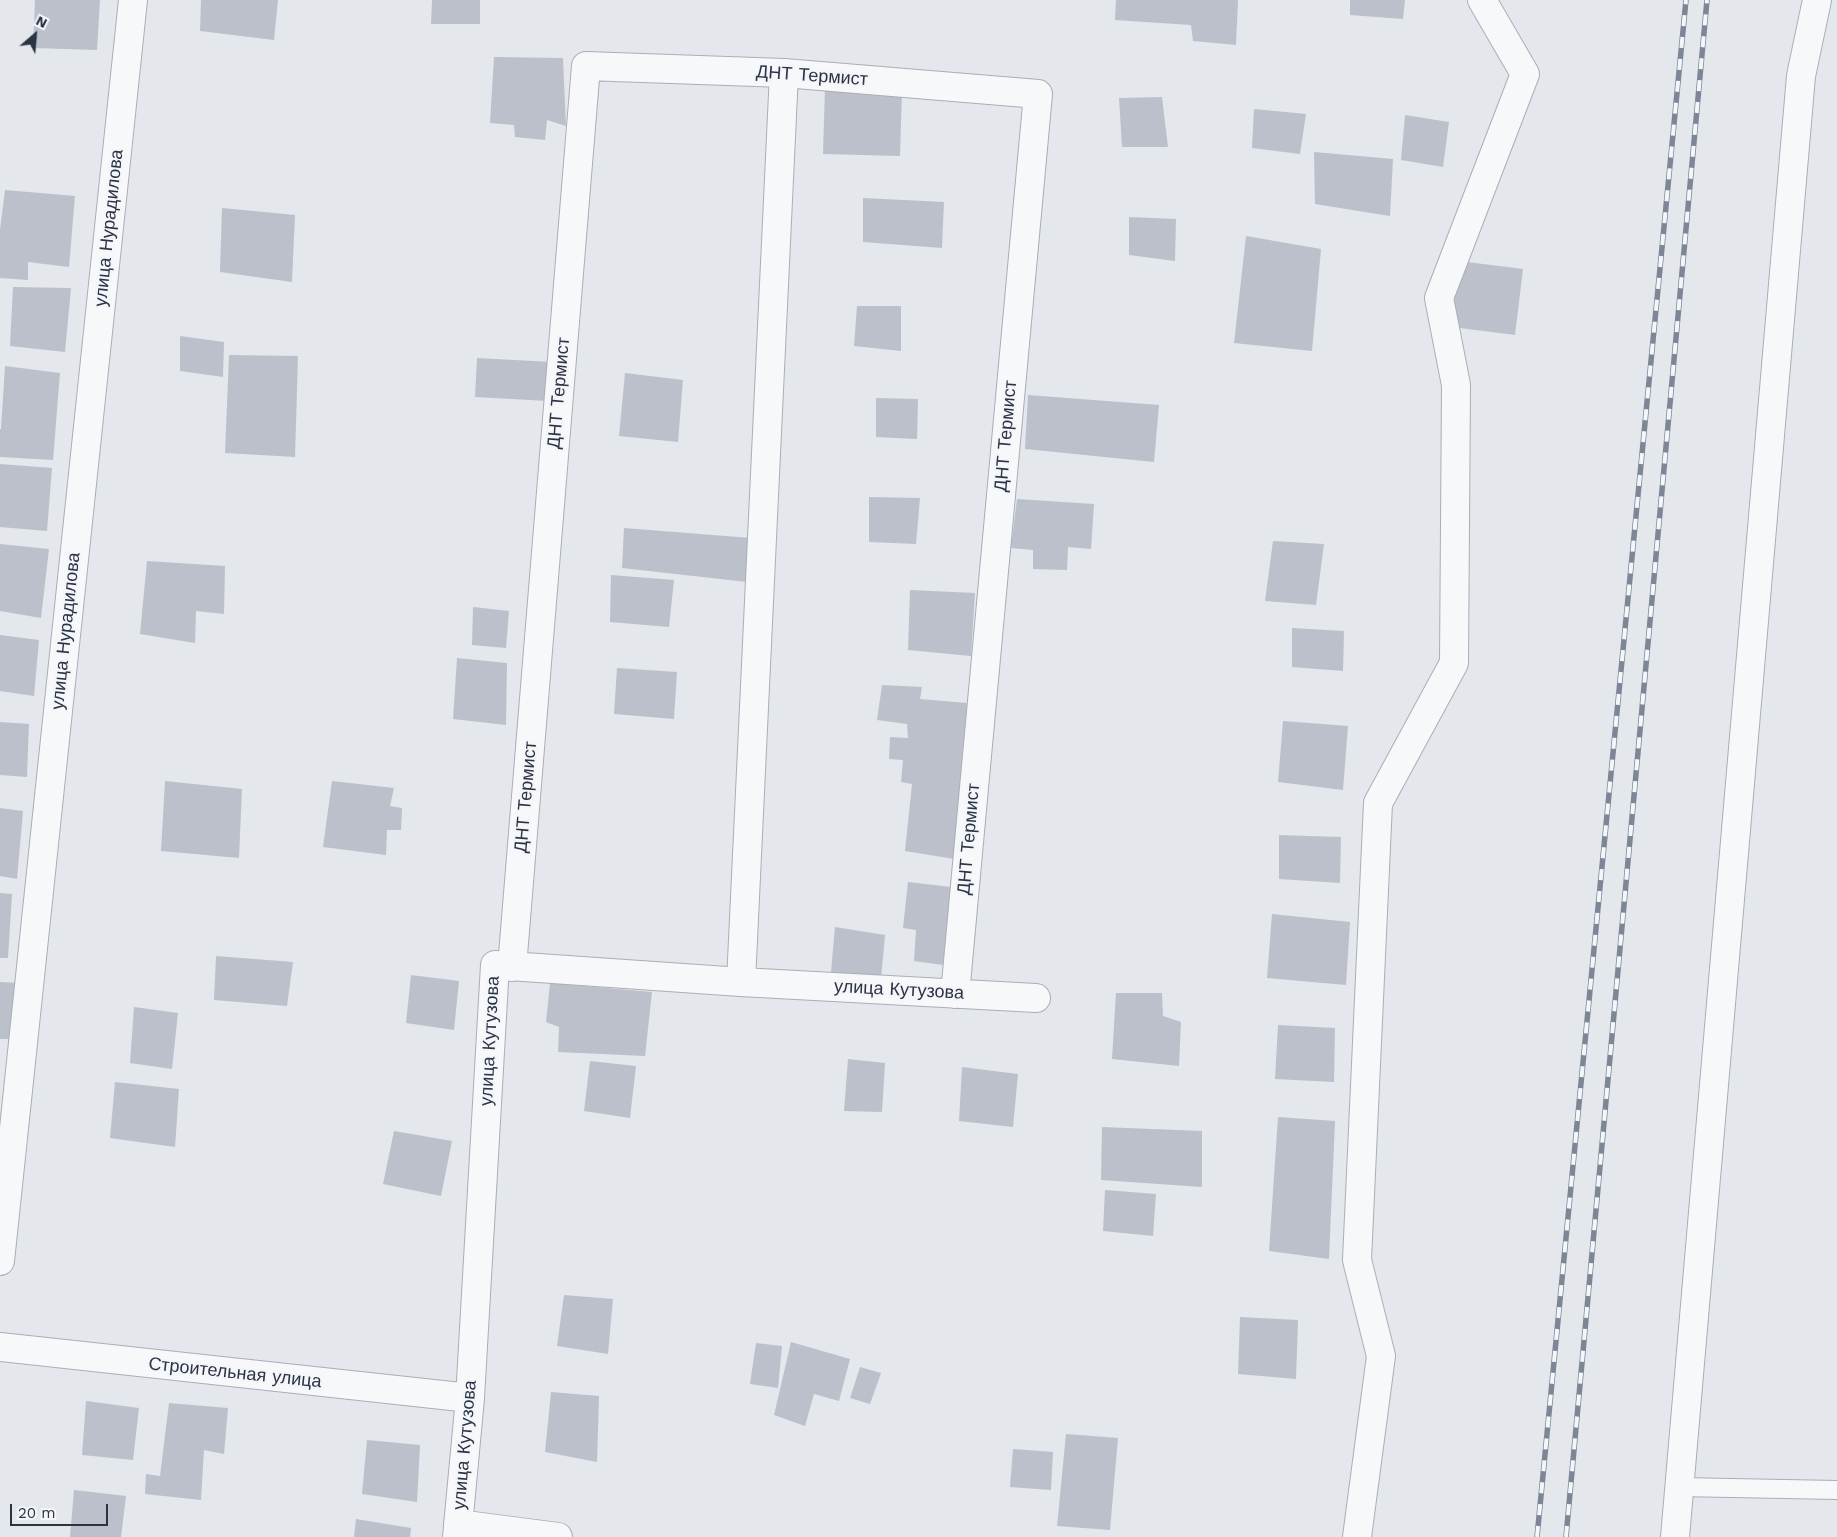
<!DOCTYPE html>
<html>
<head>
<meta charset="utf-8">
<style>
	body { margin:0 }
	#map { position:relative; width:1837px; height:1537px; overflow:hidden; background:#e4e7ec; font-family:"Work Sans",sans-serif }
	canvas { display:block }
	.north { position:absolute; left:10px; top:10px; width:50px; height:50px; -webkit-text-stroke:4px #f4f6f9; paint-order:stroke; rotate:27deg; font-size:14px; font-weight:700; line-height:20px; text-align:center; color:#2b3445 }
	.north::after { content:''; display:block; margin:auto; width:18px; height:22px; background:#2b3445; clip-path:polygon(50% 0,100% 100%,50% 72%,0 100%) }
	.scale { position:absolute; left:10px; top:1504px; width:98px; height:22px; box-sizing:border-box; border:2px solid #2b3445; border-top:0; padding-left:6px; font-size:15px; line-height:18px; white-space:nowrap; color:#2b3445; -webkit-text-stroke:4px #f4f6f9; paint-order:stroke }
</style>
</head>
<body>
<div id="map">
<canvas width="1837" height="1537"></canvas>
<div class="north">N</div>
<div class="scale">20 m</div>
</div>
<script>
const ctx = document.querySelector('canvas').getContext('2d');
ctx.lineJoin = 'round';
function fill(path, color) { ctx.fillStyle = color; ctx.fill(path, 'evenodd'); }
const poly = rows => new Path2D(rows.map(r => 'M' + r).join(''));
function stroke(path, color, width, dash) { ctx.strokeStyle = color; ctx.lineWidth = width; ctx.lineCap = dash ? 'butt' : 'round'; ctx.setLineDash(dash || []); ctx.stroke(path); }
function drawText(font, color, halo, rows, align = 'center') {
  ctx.font = font + ' "Work Sans",sans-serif'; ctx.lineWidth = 5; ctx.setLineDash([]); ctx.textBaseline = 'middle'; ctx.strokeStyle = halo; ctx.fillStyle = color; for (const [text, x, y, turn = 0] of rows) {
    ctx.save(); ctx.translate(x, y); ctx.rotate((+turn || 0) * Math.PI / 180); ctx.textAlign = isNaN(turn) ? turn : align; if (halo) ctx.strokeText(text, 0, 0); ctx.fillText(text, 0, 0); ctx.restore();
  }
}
fill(poly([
	[35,0,100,0,97,50,33,48],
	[201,0,278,0,274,40,200,31],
	[432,0,480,0,480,24,431,24],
	[1116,0,1238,0,1236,45,1193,41,1191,25,1115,20],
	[1350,0,1405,0,1403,19,1350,15],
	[494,57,563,58,566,126,547,120,545,140,515,137,514,125,490,123],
	[825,87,902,91,900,156,823,154],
	[1162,97,1168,147,1122,147,1119,98],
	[1254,109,1306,114,1300,154,1252,148],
	[1405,115,1449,122,1443,167,1401,160],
	[1314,152,1393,159,1390,216,1315,204],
	[5,190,75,196,69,267,28,262,28,280,0,278,0,230],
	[863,198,944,202,942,248,863,242],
	[222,208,295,215,292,282,220,272],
	[1129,217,1176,219,1175,261,1129,255],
	[1246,236,1321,249,1312,351,1234,343],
	[1459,261,1523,269,1515,335,1452,327],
	[13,287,71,288,65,352,10,346],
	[857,306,901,306,901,351,854,346],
	[180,336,224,342,223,377,180,371],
	[229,355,298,356,295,457,225,453],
	[477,358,552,362,548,401,475,397],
	[5,366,60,373,53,460,0,457,0,429,1,429],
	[625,373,683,380,678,442,619,436],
	[1028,395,1159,405,1154,462,1025,449],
	[876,398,918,399,917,439,876,437],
	[0,464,52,468,47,531,0,527],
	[869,497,920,498,916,544,869,542],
	[1017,499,1094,504,1091,549,1068,547,1067,570,1033,569,1033,550,1011,548],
	[624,528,751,538,747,582,622,568],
	[1273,541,1324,544,1316,605,1265,601],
	[0,544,49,549,41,618,0,611],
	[147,561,225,566,224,614,196,611,195,643,140,634],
	[611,575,674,580,669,627,610,622],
	[910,590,975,593,971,656,908,650],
	[473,607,509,611,506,648,472,645],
	[1292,628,1344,631,1343,671,1292,667],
	[0,635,39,640,34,696,0,691],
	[457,658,507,663,506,725,453,719],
	[617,668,677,672,674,719,614,714],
	[882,685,922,687,920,699,967,703,954,859,905,851,912,784,901,782,903,760,889,759,890,737,908,738,907,724,877,720],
	[1283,721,1348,726,1343,790,1278,782],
	[0,722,29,724,27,777,0,775],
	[165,781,242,789,239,858,161,851],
	[332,781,394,788,390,806,402,808,401,830,387,830,386,855,323,847],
	[0,808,23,811,17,879,0,876],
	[1279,835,1341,837,1340,883,1279,879],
	[908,882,951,887,943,965,914,961,916,930,903,928],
	[0,893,12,894,8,958,0,958],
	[1272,914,1350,922,1346,985,1267,978],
	[835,927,885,935,881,979,831,972],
	[216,956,293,962,287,1006,214,1000],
	[411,975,459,981,454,1030,406,1023],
	[0,982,20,983,17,1039,0,1039],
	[550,983,652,992,645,1056,558,1052,559,1027,546,1022],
	[1116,993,1162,993,1163,1016,1181,1022,1179,1066,1112,1059],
	[134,1007,178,1013,172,1069,130,1063],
	[1278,1025,1335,1028,1334,1082,1275,1079],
	[848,1059,885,1063,882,1112,844,1111],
	[590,1061,636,1066,630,1118,584,1111],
	[962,1067,1018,1074,1013,1127,959,1121],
	[115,1082,179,1089,175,1147,110,1138],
	[1278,1117,1335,1121,1329,1259,1269,1251],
	[1102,1127,1202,1131,1202,1187,1101,1180],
	[394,1131,452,1141,441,1196,383,1184],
	[1105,1190,1156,1194,1153,1236,1103,1231],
	[564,1295,613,1299,608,1354,557,1346],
	[1240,1317,1298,1320,1296,1379,1238,1374],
	[791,1342,850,1359,839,1401,814,1394,805,1426,774,1415],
	[756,1343,782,1346,778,1388,750,1384],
	[860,1367,881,1373,870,1404,850,1398],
	[551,1392,599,1396,597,1462,545,1452],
	[86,1401,139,1408,133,1460,82,1455],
	[169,1403,228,1408,224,1454,204,1450,201,1500,145,1494,146,1474,160,1476],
	[1066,1434,1118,1438,1110,1530,1057,1526],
	[367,1440,420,1445,417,1502,362,1494],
	[1013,1449,1053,1452,1051,1490,1010,1487],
	[74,1490,126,1496,121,1537,70,1537],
	[356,1519,411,1528,410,1537,354,1537]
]), '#bbc0ca');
const service = poly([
	[1679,1487,1837,1490]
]);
const minor = poly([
	[512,967,586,66,784,73,1038,94,955,994],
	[741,982,784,73],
	[0,1261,133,0],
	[0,1347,470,1398],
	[458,1524,558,1537],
	[457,1537,470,1398,495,965,741,982,1036,998],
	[1357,1537,1381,1356,1357,1260,1378,803,1454,663,1456,385,1439,298,1525,74,1482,0]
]);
const tertiary = poly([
	[1675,1537,1801,76,1817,0]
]);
stroke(service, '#a9aeb7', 20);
stroke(minor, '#a9aeb7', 30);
stroke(tertiary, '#a9aeb7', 30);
stroke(service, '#f7f8fa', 18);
stroke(minor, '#f7f8fa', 28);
stroke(tertiary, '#f7f8fa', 28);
const rail = poly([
	[1537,1537,1686,0],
	[1566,1537,1707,0]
]);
stroke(rail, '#7d8696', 5.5);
stroke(rail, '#f4f6f9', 4, [11]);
drawText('18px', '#2b3445', '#f4f6f9', [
	["ДНТ Термист",812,76,4],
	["улица Нурадилова",109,228,-84],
	["ДНТ Термист",559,393,-85],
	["ДНТ Термист",1006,436,-85],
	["улица Нурадилова",66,631,-84],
	["ДНТ Термист",526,797,-85],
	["ДНТ Термист",969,839,-85],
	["улица Кутузова",899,990,3],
	["улица Кутузова",490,1041,-87],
	["Строительная улица",235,1373,6],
	["улица Кутузова",465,1445,-85]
]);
</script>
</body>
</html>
